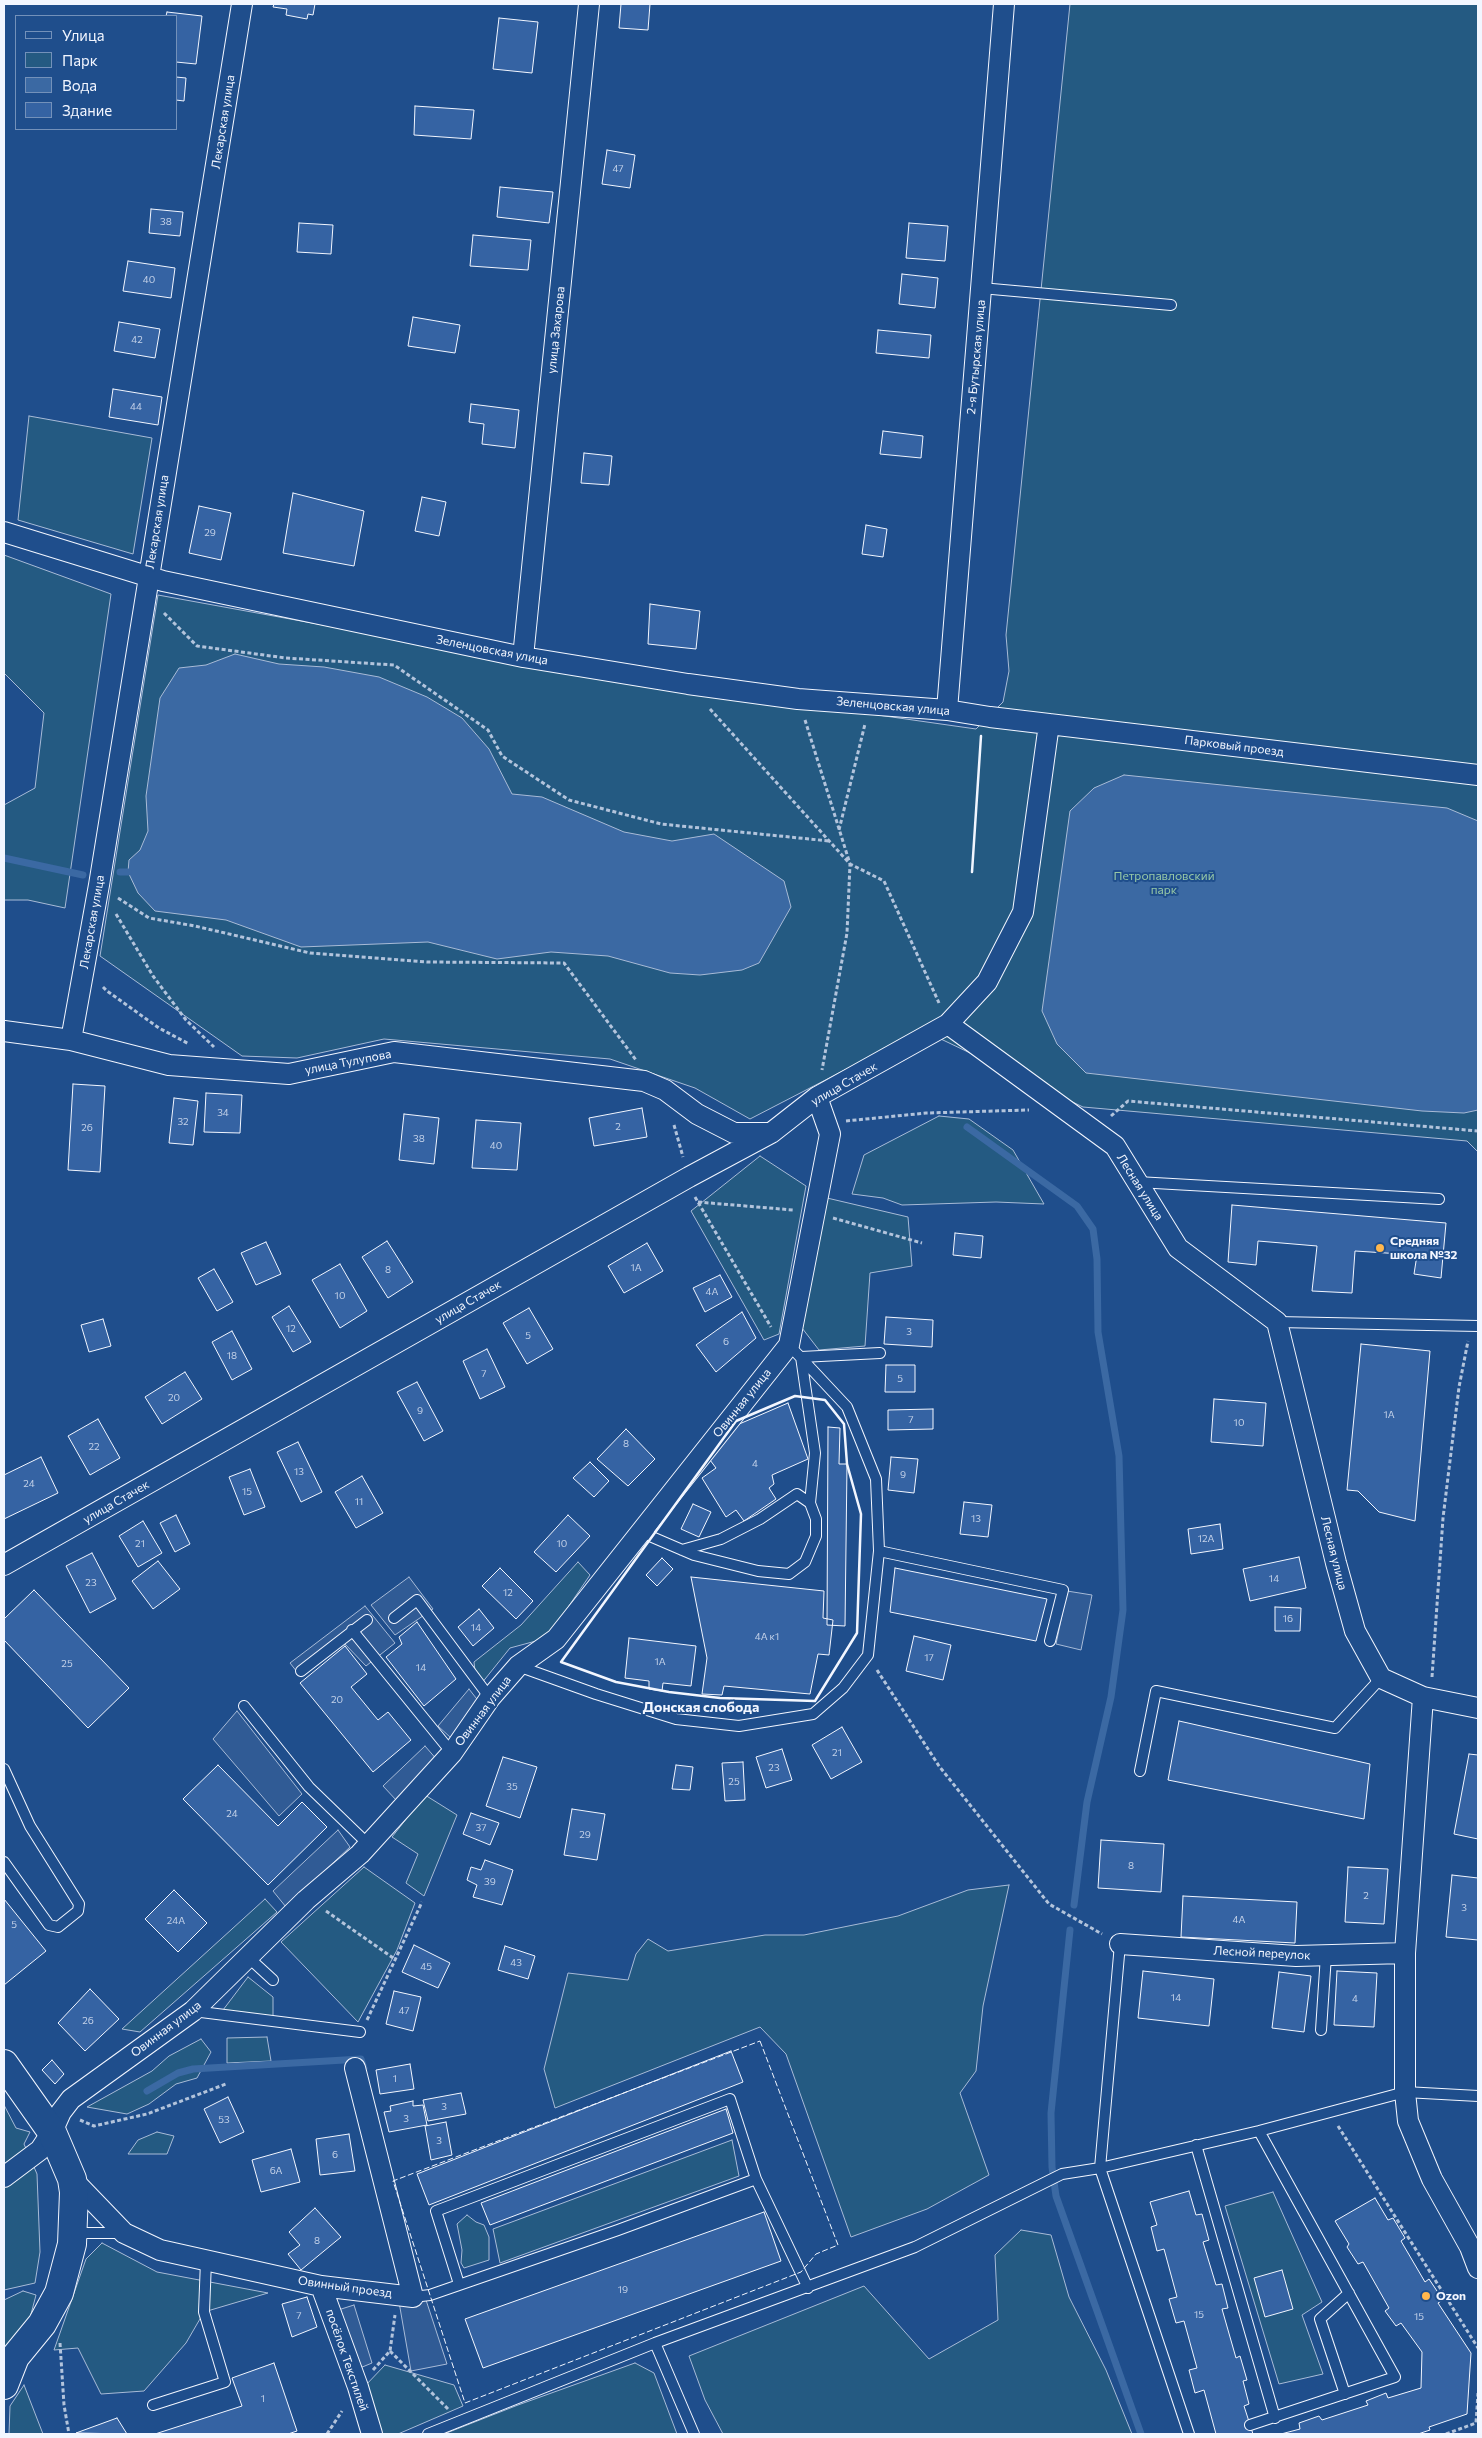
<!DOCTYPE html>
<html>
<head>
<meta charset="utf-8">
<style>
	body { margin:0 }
	#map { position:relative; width:1482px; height:2438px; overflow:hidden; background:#1f4e8c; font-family:Commissioner,sans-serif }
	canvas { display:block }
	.frame { position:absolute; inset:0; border:5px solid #f2f6ff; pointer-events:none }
	.legend { position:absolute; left:15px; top:15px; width:162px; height:115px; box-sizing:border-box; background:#1f4e8c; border:1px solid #7391ba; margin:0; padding:6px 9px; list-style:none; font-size:15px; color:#f2f6ff }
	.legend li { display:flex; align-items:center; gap:10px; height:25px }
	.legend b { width:25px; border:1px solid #7391ba }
</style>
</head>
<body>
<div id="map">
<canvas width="1482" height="2438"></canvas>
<div class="frame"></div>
<ul class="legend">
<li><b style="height:6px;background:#1f4e8c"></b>Улица</li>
<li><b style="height:14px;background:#245a82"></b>Парк</li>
<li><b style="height:14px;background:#3b69a3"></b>Вода</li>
<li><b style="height:14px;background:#3563a3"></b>Здание</li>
</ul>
</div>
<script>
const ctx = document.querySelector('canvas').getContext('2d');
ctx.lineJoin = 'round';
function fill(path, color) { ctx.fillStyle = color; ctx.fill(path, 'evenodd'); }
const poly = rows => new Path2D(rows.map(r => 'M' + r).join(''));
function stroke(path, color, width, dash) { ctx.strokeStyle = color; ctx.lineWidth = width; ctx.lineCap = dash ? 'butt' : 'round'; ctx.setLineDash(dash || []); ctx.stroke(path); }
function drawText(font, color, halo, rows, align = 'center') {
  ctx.font = font + ' Commissioner,sans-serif'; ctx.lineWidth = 4; ctx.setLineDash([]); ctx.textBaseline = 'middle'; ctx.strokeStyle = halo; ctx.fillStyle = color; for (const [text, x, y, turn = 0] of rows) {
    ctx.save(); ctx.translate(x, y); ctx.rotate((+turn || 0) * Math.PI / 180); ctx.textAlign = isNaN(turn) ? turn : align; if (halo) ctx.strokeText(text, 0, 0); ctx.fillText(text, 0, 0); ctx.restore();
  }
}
const green = poly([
	[1070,4,1478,4,1478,1152,1467,1141,1083,1107,922,1030,750,1119,695,1088,610,1059,384,1039,297,1058,242,1056,100,956,158,595,604,676,976,729,1003,702,1009,671,1006,635,1070,4],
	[29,416,152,438,133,554,18,520,29,416],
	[4,555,111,594,65,908,28,900,4,900,4,805,35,788,44,713,4,673,4,555],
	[939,1116,969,1119,1013,1150,1044,1204,996,1202,902,1205,883,1198,852,1194,864,1155,939,1116],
	[760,1156,806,1186,779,1334,764,1340,691,1211,760,1156],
	[827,1198,908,1217,912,1266,870,1273,865,1346,819,1350,802,1328,827,1198],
	[578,1562,590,1575,547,1638,510,1648,477,1689,474,1662,521,1625,578,1562],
	[425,1795,457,1815,424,1896,406,1883,418,1854,392,1837,425,1795],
	[364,1867,415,1903,397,1950,358,2022,281,1942,364,1867],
	[1009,1885,983,2006,976,2071,960,2093,989,2175,927,2209,851,2237,786,2054,760,2027,555,2108,544,2069,568,1973,628,1980,636,1954,648,1939,668,1951,765,1935,804,1935,898,1916,968,1890,1009,1885],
	[265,1899,277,1912,140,2032,122,2029,265,1899],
	[248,1977,273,1997,273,2018,223,2010,248,1977],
	[267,2037,271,2061,227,2063,227,2038,267,2037],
	[201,2039,211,2052,197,2078,176,2084,149,2104,127,2114,87,2107,152,2071,169,2056,201,2039],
	[4,2105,16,2128,30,2132,24,2144,37,2174,40,2252,35,2283,4,2290,4,2105],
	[157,2132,174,2136,167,2154,128,2154,138,2140,157,2132],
	[732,2140,739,2176,500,2263,493,2229,732,2140],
	[1273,2192,1322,2302,1302,2315,1323,2374,1279,2384,1225,2206,1273,2192],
	[467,2215,476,2222,484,2225,489,2237,489,2260,464,2268,461,2263,462,2250,457,2224,467,2215],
	[1021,2230,1051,2235,1069,2297,1106,2370,1132,2434,723,2434,705,2400,689,2356,864,2286,929,2359,998,2320,995,2255,1021,2230],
	[102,2243,157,2272,268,2293,204,2312,186,2343,144,2391,101,2394,78,2348,54,2350,86,2259,102,2243],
	[23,2291,36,2295,30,2318,4,2352,4,2300,23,2291],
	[635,2363,654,2373,677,2434,444,2434,518,2405,635,2363],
	[385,2365,454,2385,463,2406,398,2434,377,2434,364,2387,385,2365],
	[24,2385,43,2434,9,2434,10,2406,24,2385]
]);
fill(green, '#245a82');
stroke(green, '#a8bbd7', 1);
const parking = poly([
	[409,1577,433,1609,395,1635,371,1605,409,1577],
	[1067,1591,1092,1595,1081,1650,1056,1644,1067,1591],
	[365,1606,395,1643,366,1666,344,1643,301,1677,290,1663,365,1606],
	[469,1689,480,1703,451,1738,438,1726,469,1689],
	[237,1711,302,1794,279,1816,213,1739,237,1711],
	[425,1746,438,1761,397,1801,383,1786,425,1746],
	[338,1830,350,1847,286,1907,273,1891,338,1830],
	[426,2300,447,2364,411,2371,399,2302,426,2300],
	[354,2305,372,2363,355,2370,335,2311,354,2305]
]);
fill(parking, '#305b95');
stroke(parking, '#a8bbd7', 1);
const water = poly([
	[235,654,279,664,324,667,379,677,427,697,462,718,489,749,512,794,542,797,624,832,672,841,714,834,784,881,791,907,759,963,742,970,700,975,670,973,608,956,551,952,497,959,428,942,301,947,226,920,155,911,138,893,128,872,129,860,140,850,148,831,146,796,160,698,179,668,206,665,235,654],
	[1124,775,1447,808,1478,821,1478,1110,1464,1113,1422,1111,1086,1073,1057,1044,1042,1011,1070,811,1094,788,1124,775]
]);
fill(water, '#3b69a3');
stroke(water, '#a8bbd7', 1);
stroke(poly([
	[4,858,83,875],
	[120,872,128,872],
	[967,1127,1077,1206,1093,1229,1097,1259,1098,1332,1119,1456,1123,1610,1111,1697,1087,1802,1074,1905],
	[1070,1930,1051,2113,1052,2167,1056,2196,1141,2434],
	[147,2091,178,2073,193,2069,361,2059,364,2068]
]), '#3b69a3', 7);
const building = poly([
	[274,4,315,4,313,15,308,14,307,19,286,15,287,9,273,7,274,4],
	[621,4,650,4,648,30,619,28,621,4],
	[167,12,202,16,196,64,176,62,176,16,166,16,167,12],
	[499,18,538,22,532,73,493,69,499,18],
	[176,77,186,78,184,101,176,100,176,77],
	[415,106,474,110,471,139,414,135,415,106],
	[607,150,635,155,630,188,602,184,607,150],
	[500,187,553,192,549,223,497,217,500,187],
	[151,209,183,212,180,236,149,233,151,209],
	[299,223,333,225,331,254,297,252,299,223],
	[909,223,948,226,945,261,906,258,909,223],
	[473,235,531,240,528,270,470,266,473,235],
	[128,261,175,268,171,298,123,291,128,261],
	[902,274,938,278,935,308,899,304,902,274],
	[413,317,460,325,455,353,408,346,413,317],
	[119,322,160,329,155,358,114,351,119,322],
	[878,330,931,335,929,358,876,353,878,330],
	[113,389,162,397,158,425,109,417,113,389],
	[471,404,519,410,515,448,482,444,484,424,469,422,471,404],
	[883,431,923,436,921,458,880,454,883,431],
	[584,453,612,456,609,485,581,483,584,453],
	[293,493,364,511,354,566,283,553,293,493],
	[422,497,446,502,439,536,415,531,422,497],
	[199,506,231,513,221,560,189,553,199,506],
	[866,525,887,529,883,557,862,554,866,525],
	[650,604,700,611,696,649,648,644,650,604],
	[73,1084,105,1086,100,1172,68,1170,73,1084],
	[206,1093,242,1095,240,1133,204,1132,206,1093],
	[174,1098,198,1101,193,1145,169,1143,174,1098],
	[642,1108,647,1137,594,1146,589,1118,642,1108],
	[404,1114,439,1118,434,1164,399,1160,404,1114],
	[476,1120,521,1123,517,1170,472,1168,476,1120],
	[1232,1205,1446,1223,1441,1278,1414,1274,1417,1255,1355,1251,1352,1293,1312,1291,1317,1246,1258,1241,1256,1265,1228,1262,1232,1205],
	[955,1233,983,1236,981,1258,953,1255,955,1233],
	[387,1241,413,1282,388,1298,362,1257,387,1241],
	[266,1242,281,1274,256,1285,241,1253,266,1242],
	[647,1243,663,1271,624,1293,608,1266,647,1243],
	[340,1264,367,1311,340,1328,312,1280,340,1264],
	[214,1269,233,1302,217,1311,198,1278,214,1269],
	[720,1275,732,1297,705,1312,693,1288,720,1275],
	[289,1306,311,1342,293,1352,272,1317,289,1306],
	[529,1308,553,1349,527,1364,503,1323,529,1308],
	[742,1312,756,1338,716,1372,696,1345,742,1312],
	[886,1317,933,1320,932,1347,884,1344,886,1317],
	[103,1319,111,1346,89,1352,81,1325,103,1319],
	[232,1331,252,1369,232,1380,212,1342,232,1331],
	[1361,1344,1430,1351,1415,1521,1379,1512,1358,1491,1347,1490,1361,1344],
	[487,1349,505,1387,480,1399,463,1361,487,1349],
	[886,1365,915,1365,915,1392,885,1392,886,1365],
	[185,1372,202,1399,162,1424,145,1397,185,1372],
	[417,1382,443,1431,424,1441,397,1392,417,1382],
	[1214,1399,1266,1403,1263,1446,1211,1442,1214,1399],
	[788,1403,808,1459,772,1475,774,1484,769,1488,776,1499,744,1521,736,1510,726,1517,702,1478,716,1468,710,1460,730,1428,788,1403],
	[933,1409,933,1429,888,1430,888,1410,933,1409],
	[98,1419,120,1458,90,1475,68,1436,98,1419],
	[828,1427,840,1428,839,1464,847,1464,845,1626,827,1625,828,1427],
	[626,1429,655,1459,628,1486,597,1459,626,1429],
	[298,1442,322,1492,301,1502,277,1452,298,1442],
	[41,1457,58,1493,4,1519,4,1475,41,1457],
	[891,1457,918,1459,914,1493,888,1490,891,1457],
	[590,1462,609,1481,594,1497,573,1478,590,1462],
	[250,1469,265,1507,244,1515,229,1477,250,1469],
	[362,1476,383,1513,356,1528,335,1492,362,1476],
	[964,1502,992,1505,988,1537,960,1534,964,1502],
	[693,1504,711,1512,699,1537,681,1529,693,1504],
	[176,1515,190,1544,175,1552,160,1523,176,1515],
	[568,1515,590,1536,556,1572,534,1552,568,1515],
	[143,1521,162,1553,138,1567,119,1536,143,1521],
	[1220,1524,1223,1549,1191,1554,1188,1529,1220,1524],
	[92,1553,116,1599,90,1613,66,1566,92,1553],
	[1299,1557,1306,1588,1250,1601,1243,1569,1299,1557],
	[662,1558,673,1569,657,1586,646,1575,662,1558],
	[158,1561,180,1589,153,1609,132,1581,158,1561],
	[500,1568,533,1601,516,1619,482,1586,500,1568],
	[895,1568,1047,1599,1036,1641,890,1612,895,1568],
	[691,1577,824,1591,823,1618,833,1620,829,1655,818,1654,810,1694,724,1686,722,1695,702,1694,707,1658,691,1577],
	[34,1590,129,1688,88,1728,4,1640,4,1619,34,1590],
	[1275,1607,1301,1608,1300,1631,1275,1631,1275,1607],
	[479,1609,494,1628,473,1646,458,1627,479,1609],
	[417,1622,456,1679,424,1706,386,1657,402,1644,399,1637,417,1622],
	[914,1636,951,1645,943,1680,906,1671,914,1636],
	[629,1638,696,1646,691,1686,663,1683,662,1691,649,1689,649,1681,625,1678,629,1638],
	[345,1646,367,1674,351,1687,378,1720,388,1712,411,1740,373,1772,300,1683,345,1646],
	[1179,1721,1370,1764,1364,1819,1168,1780,1179,1721],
	[842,1727,862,1762,831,1779,812,1745,842,1727],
	[782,1749,792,1780,766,1788,756,1757,782,1749],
	[1469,1754,1478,1755,1478,1839,1454,1834,1469,1754],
	[503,1757,537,1767,520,1818,486,1806,503,1757],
	[743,1762,745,1800,725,1801,722,1763,743,1762],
	[218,1765,278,1826,302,1802,327,1827,268,1885,183,1799,218,1765],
	[676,1765,693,1767,690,1790,672,1789,676,1765],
	[572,1809,605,1814,597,1860,564,1855,572,1809],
	[471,1813,499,1823,490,1845,463,1834,471,1813],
	[1101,1840,1164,1844,1161,1892,1098,1888,1101,1840],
	[485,1860,513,1870,502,1905,473,1897,477,1885,467,1880,471,1867,481,1870,485,1860],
	[1348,1867,1388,1869,1384,1924,1345,1922,1348,1867],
	[1452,1875,1478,1878,1478,1940,1446,1937,1452,1875],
	[174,1890,207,1923,178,1952,145,1919,174,1890],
	[1183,1896,1297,1902,1295,1943,1181,1937,1183,1896],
	[4,1899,46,1951,4,1985,4,1899],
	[414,1945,450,1963,438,1988,402,1972,414,1945],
	[505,1946,535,1956,528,1979,498,1970,505,1946],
	[1143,1971,1214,1979,1209,2026,1138,2018,1143,1971],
	[1337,1971,1377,1973,1374,2027,1334,2025,1337,1971],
	[1279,1972,1311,1976,1304,2032,1272,2028,1279,1972],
	[90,1989,119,2019,85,2051,58,2023,90,1989],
	[394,1991,421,1997,413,2031,386,2024,394,1991],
	[731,2051,743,2082,429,2205,417,2174,731,2051],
	[52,2060,64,2074,55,2084,42,2070,52,2060],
	[410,2064,414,2089,380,2094,376,2070,410,2064],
	[461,2093,466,2114,428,2121,423,2100,461,2093],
	[228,2097,244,2132,220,2143,204,2109,228,2097],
	[413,2101,413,2106,423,2105,427,2125,389,2132,384,2112,391,2111,390,2106,413,2101],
	[726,2109,733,2133,490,2225,481,2203,726,2109],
	[446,2122,452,2155,431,2160,425,2126,446,2122],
	[349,2134,355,2171,320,2175,316,2139,349,2134],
	[291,2149,300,2182,261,2192,252,2160,291,2149],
	[1189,2191,1196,2215,1202,2214,1209,2240,1203,2242,1216,2285,1222,2284,1228,2308,1222,2309,1236,2358,1240,2356,1247,2380,1243,2381,1249,2404,1244,2406,1253,2434,1216,2434,1204,2390,1195,2393,1189,2370,1197,2368,1184,2321,1176,2323,1169,2299,1177,2297,1164,2249,1157,2251,1151,2227,1157,2225,1150,2202,1189,2191],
	[1375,2198,1388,2220,1393,2218,1405,2238,1401,2241,1425,2282,1429,2279,1443,2300,1438,2303,1471,2353,1467,2414,1429,2427,1430,2430,1418,2434,1281,2434,1300,2429,1299,2423,1319,2416,1322,2420,1368,2405,1366,2401,1386,2393,1388,2398,1421,2388,1422,2352,1401,2323,1396,2326,1385,2311,1389,2308,1363,2262,1358,2264,1347,2247,1349,2244,1335,2221,1375,2198],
	[315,2208,341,2237,301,2270,288,2254,300,2245,289,2232,315,2208],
	[764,2212,781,2261,483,2368,465,2319,764,2212],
	[1282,2270,1293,2309,1265,2317,1254,2278,1282,2270],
	[307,2297,317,2327,292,2337,282,2304,307,2297],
	[274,2363,297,2431,288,2434,155,2434,242,2406,232,2378,274,2363],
	[117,2418,127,2434,76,2433,117,2418]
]);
fill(building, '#3563a3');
stroke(building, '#f2f6ff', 1);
const lane = poly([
	[981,288,1171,305],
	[1137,1182,1439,1199],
	[1277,1322,1478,1326],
	[810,1503,815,1453,801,1357,880,1353],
	[643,1529,652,1537,694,1555,758,1571,789,1574,805,1562,816,1536,816,1519,810,1503,797,1494,760,1519,721,1539,682,1550],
	[879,1551,1063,1590,1050,1641],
	[394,1618,417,1600,490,1698],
	[352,1630,452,1753],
	[518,1666,596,1694,676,1719,739,1726,813,1714,843,1688,868,1655,879,1551,876,1479,847,1407,789,1345],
	[301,1671,367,1620],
	[244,1706,309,1787,368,1844],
	[4,1769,30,1826,79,1904,78,1911,58,1927,49,1925,4,1862],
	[1140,1771,1156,1691,1335,1728,1381,1678],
	[1120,1944,1100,2168,1189,2434],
	[248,1957,273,1980],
	[193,2011,360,2032],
	[1321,2030,1326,1955],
	[1196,2145,1275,2418],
	[76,2240,85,2233,122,2233],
	[459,2284,436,2211,730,2099,756,2179],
	[413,2297,430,2295,618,2230,756,2179,808,2288],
	[655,2343,694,2434],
	[1345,2394,1320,2319,1349,2293],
	[153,2405,225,2382,204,2312,206,2261],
	[1250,2425,1395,2377,1259,2131],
	[428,2434,655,2343,915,2247,1062,2174,1100,2168,1259,2131,1405,2092,1478,2096]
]);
const street = poly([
	[4,532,163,581,523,657,688,684,798,699,947,710,990,717,1478,775],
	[523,657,589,4],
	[947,710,1004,4],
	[948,1024,1115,1146,1178,1248,1277,1322,1336,1563,1355,1631,1381,1678,1423,1697,1478,1708],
	[4,1031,71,1040,169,1065,289,1074,394,1052,644,1081,665,1090,697,1114,734,1133,769,1133],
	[71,1040,99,885,242,4],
	[4,1565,689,1177,771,1133,817,1097,948,1024,987,982,1023,912,1049,724],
	[1423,1697,1405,1953,1405,2092,1408,2121,1432,2179,1470,2247,1478,2268],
	[1120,1944,1296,1956,1405,1953],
	[4,2177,40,2150,52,2132,61,2112,71,2099,193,2011,306,1900,360,1854,452,1753,490,1698,518,1666,556,1639,789,1345,830,1134,817,1097],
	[72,2179,124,2233,160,2250,321,2286,413,2297,355,2068],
	[321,2286,358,2387,372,2434]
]);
const secondary = poly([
	[4,2064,52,2132,72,2179,74,2192,72,2244,59,2293,42,2324,15,2357,4,2385]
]);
stroke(lane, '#f2f6ff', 12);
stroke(street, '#f2f6ff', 22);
stroke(secondary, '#f2f6ff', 30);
stroke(poly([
	[164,613,197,646,286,658,394,665,488,730,502,756,569,800,661,824,829,841],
	[710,709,850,864,884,881,939,1003],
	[805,720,850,864,847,933,822,1070],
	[839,830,865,724],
	[118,898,149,918,195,926,310,953,428,962,564,963,636,1060],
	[116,914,153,976,186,1020,214,1047],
	[103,987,107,991,159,1028,189,1044],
	[1111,1116,1128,1101,1478,1131],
	[846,1121,926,1113,1029,1110],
	[674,1125,683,1157],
	[695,1197,771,1327],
	[698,1202,793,1210],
	[833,1218,922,1243],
	[877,1670,939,1766,1049,1904,1102,1934],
	[1432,1677,1443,1518,1459,1387,1468,1341],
	[326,1911,396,1960],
	[367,2020,422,1902],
	[80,2120,94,2126,147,2114,226,2084],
	[1338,2126,1478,2348],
	[60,2343,64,2405,69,2434],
	[390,2351,448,2409],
	[373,2370,390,2351,395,2315],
	[327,2434,342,2411],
	[1446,2434,1476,2423,1478,2393]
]), '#b3c4dc', 3, [4, 2.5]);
stroke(lane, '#1f4e8c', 10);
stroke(street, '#1f4e8c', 20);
stroke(secondary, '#1f4e8c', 28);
stroke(poly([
	[760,2041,838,2245,816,2254,801,2272,465,2403,393,2181,760,2041]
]), '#f2f6ff', 1, [6, 2.5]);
stroke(poly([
	[972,872,981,736],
	[795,1396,825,1400,844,1424,847,1464,861,1514,857,1633,815,1701,720,1698,669,1692,616,1682,561,1662,736,1421,795,1396]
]), '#f2f6ff', 2.5);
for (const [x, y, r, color] of [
	[1380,1248,5,"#ffb74d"],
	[1426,2296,5,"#ffb74d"]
]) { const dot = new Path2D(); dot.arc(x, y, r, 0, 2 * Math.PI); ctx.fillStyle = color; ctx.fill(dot); stroke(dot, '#1f4e8c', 2); }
drawText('10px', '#c3d1e8', null, [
	["47",618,169],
	["38",166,222],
	["40",149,280],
	["42",137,340],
	["44",136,407],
	["29",210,533],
	["34",223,1113],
	["32",183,1122],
	["2",618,1127],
	["26",87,1128],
	["38",419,1139],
	["40",496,1146],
	["1А",636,1268],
	["8",388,1270],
	["4А",712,1292],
	["10",340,1296],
	["12",291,1329],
	["3",909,1332],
	["5",528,1336],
	["6",726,1342],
	["18",232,1356],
	["7",484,1374],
	["5",900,1379],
	["20",174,1398],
	["9",420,1411],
	["1А",1389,1415],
	["7",911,1420],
	["10",1239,1423],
	["8",626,1444],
	["22",94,1447],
	["4",755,1464],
	["13",299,1472],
	["9",903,1475],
	["24",29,1484],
	["15",247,1492],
	["11",359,1502],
	["13",976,1519],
	["12А",1206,1539],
	["21",140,1544],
	["10",562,1544],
	["14",1274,1579],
	["23",91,1583],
	["12",508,1593],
	["16",1288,1619],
	["14",476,1628],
	["4А к1",767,1637],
	["17",929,1658],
	["1А",660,1662],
	["25",67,1664],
	["14",421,1668],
	["20",337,1700],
	["21",837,1753],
	["23",774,1768],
	["25",734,1782],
	["35",512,1787],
	["24",232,1814],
	["37",481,1828],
	["29",585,1835],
	["8",1131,1866],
	["39",490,1882],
	["2",1366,1896],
	["3",1464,1908],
	["4А",1239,1920],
	["24А",176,1921],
	["5",14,1925],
	["43",516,1963],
	["45",426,1967],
	["14",1176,1998],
	["4",1355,1999],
	["47",404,2011],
	["26",88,2021],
	["1",395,2079],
	["3",444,2107],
	["3",406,2119],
	["53",224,2120],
	["3",439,2141],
	["6",335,2155],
	["6А",276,2171],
	["8",317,2241],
	["19",623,2290],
	["15",1199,2315],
	["7",299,2316],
	["15",1419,2317],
	["1",263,2399]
]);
drawText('12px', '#f2f6ff', '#1f4e8c', [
	["Лекарская улица",223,122,-81],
	["улица Захарова",556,330,-84],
	["2-я Бутырская улица",976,357,-85],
	["Лекарская улица",157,522,-81],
	["Зеленцовская улица",492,650,11],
	["Зеленцовская улица",893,706,5],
	["Парковый проезд",1234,746,7],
	["Лекарская улица",92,922,-80],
	["улица Тулупова",348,1062,-11],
	["улица Стачек",844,1084,-30],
	["Лесная улица",1140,1187,58],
	["улица Стачек",468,1302,-30],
	["Овинная улица",742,1403,-51],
	["улица Стачек",116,1502,-30],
	["Лесная улица",1334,1553,76],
	["Овинная улица",483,1711,-53],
	["Лесной переулок",1262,1953,3],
	["Овинная улица",166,2029,-37],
	["Овинный проезд",345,2287,8],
	["посёлок Текстилей",347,2360,71]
]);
drawText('12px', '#97c8a6', '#1f4e8c', [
	["Петропавловский",1164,876],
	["парк",1164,890]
]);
drawText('bold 12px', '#f2f6ff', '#1f4e8c', [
	["Средняя",1390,1241],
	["школа №32",1390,1255],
	["Ozon",1436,2296]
], 'left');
drawText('bold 14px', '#f2f6ff', '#1f4e8c', [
	["Донская слобода",701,1707]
]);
</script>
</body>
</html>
